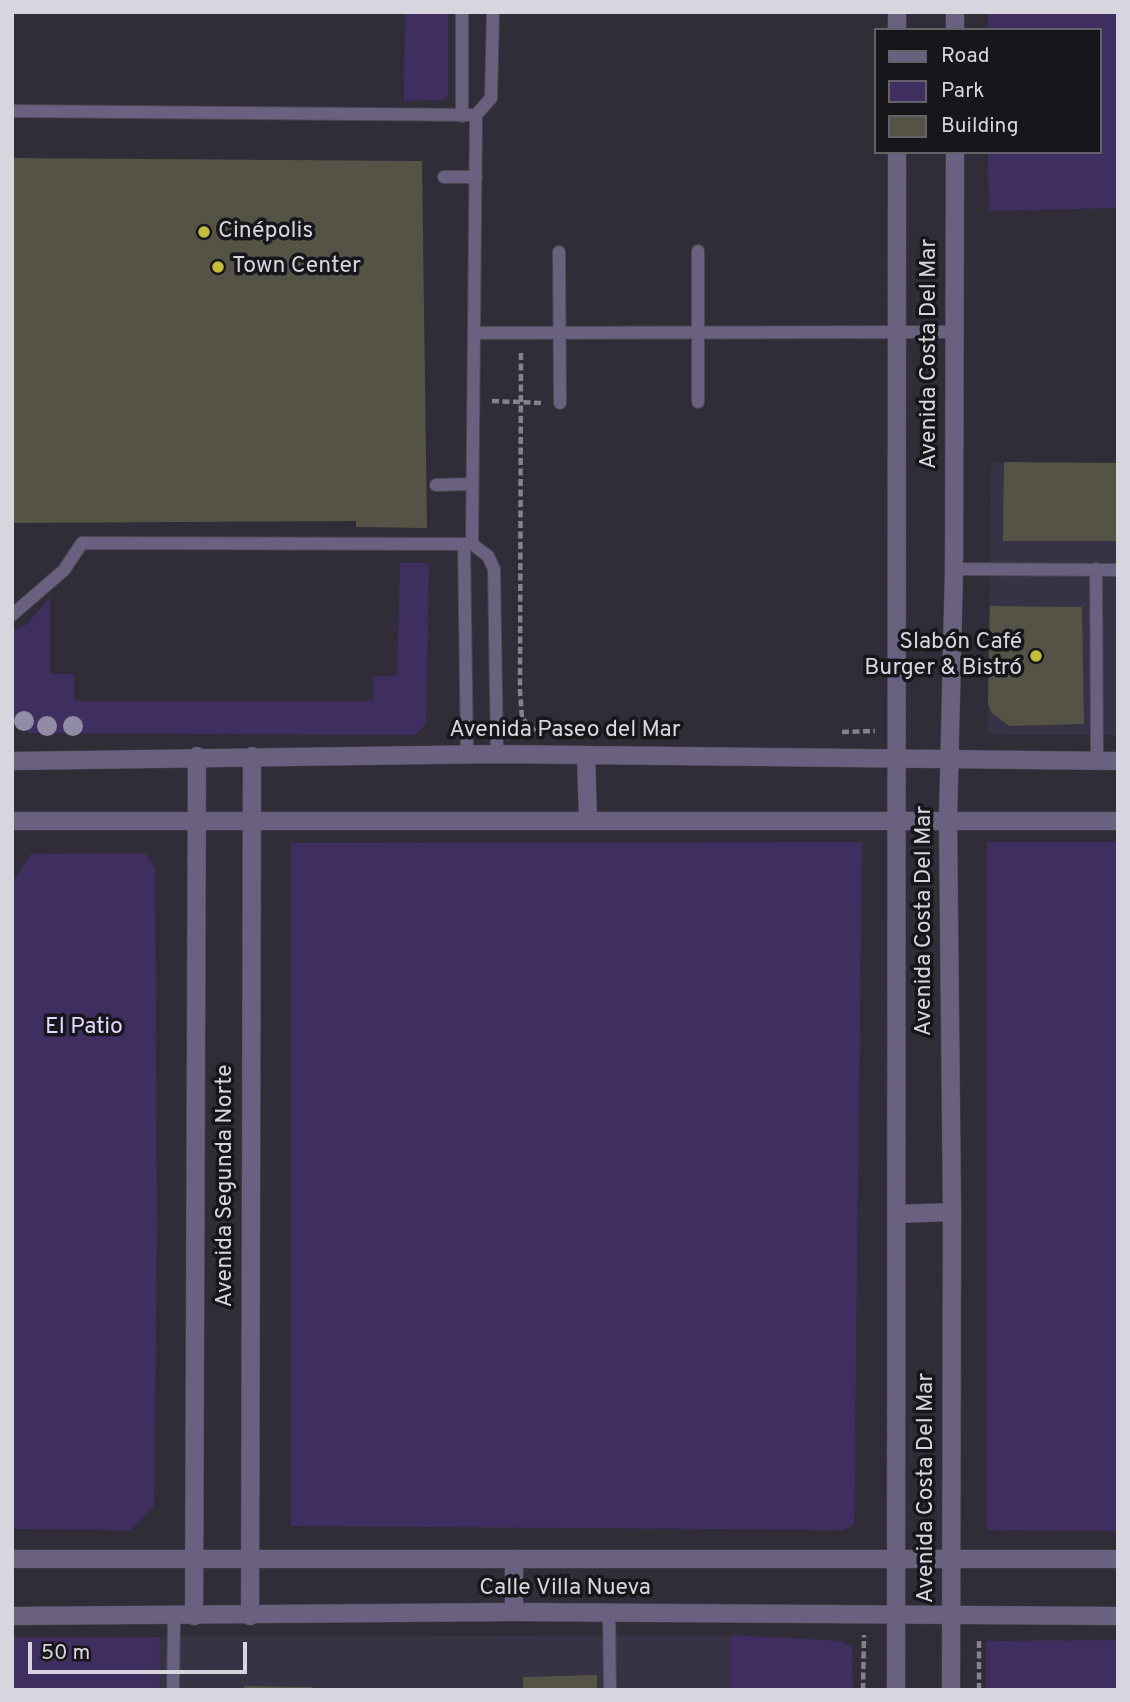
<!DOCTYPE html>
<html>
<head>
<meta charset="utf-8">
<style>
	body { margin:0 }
	#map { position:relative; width:1130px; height:1702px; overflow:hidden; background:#302d38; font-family:Overpass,sans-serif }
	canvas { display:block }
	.frame { position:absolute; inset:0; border:14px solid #d7d5dd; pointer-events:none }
	.legend { position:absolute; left:874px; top:28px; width:228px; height:126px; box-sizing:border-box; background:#17161b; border:2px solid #646269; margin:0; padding:9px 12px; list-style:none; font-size:21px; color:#d7d5dd }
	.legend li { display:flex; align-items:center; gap:14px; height:35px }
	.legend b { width:35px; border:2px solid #646269 }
	.scale { position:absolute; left:28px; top:1642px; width:219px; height:32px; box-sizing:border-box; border:4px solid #d7d5dd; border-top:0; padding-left:9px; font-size:21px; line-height:24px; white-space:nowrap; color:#d7d5dd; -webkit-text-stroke:5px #17161b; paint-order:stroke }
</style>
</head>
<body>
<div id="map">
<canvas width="1130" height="1702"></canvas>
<div class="frame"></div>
<ul class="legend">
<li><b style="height:9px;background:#69617f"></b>Road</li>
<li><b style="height:19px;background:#3f2e60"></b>Park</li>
<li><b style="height:19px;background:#545346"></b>Building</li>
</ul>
<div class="scale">50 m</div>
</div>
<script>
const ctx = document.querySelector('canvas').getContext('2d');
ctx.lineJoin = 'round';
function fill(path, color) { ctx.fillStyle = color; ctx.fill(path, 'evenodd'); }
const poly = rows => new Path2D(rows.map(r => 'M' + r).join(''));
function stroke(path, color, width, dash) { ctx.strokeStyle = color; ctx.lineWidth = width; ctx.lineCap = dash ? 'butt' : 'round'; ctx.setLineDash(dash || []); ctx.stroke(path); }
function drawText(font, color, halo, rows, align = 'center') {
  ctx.font = font + ' Overpass,sans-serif'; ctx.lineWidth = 7; ctx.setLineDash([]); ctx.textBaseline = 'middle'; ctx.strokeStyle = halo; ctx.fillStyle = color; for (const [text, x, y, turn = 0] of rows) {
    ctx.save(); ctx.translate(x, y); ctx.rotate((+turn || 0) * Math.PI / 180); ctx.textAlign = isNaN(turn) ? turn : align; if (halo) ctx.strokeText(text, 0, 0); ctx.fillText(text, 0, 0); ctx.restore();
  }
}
fill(poly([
	[991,462,1118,463,1118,735,987,734],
	[731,1635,730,1690,159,1690,159,1637]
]), '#373244');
fill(poly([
	[405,12,448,12,448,95,443,100,404,101],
	[988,12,1118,12,1118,208,989,211,988,152,1100,152,1100,30,988,30],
	[400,563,429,563,426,724,415,735,29,733,12,716,12,630,26,625,50,597,50,674,74,674,74,701,373,701,373,676,397,676],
	[862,842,854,1524,843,1530,291,1526,291,843],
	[987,842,1118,842,1118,1531,987,1530],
	[145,853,155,868,157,1228,154,1505,131,1530,12,1529,12,883,31,854],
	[731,1635,841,1641,852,1647,853,1690,730,1690],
	[12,1637,159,1637,159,1690,12,1690],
	[1118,1640,1118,1690,986,1690,986,1641]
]), '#3f2e60');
fill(poly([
	[12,158,422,161,427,528,356,527,356,521,12,523],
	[1004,462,1118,463,1118,541,1003,541],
	[990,606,1082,607,1084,724,1009,726,991,712,988,704],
	[597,1675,597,1690,523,1690,523,1677],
	[244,1686,312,1687,312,1690,244,1690]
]), '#545346');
const service = poly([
	[12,111,476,115,491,98,493,12],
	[462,116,462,12],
	[444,177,476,177],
	[698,251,698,402],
	[559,252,560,403],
	[474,333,954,332],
	[436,485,472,484],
	[464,544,467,754],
	[472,544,476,115],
	[954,569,1118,570],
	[1096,569,1097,761],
	[12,615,64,570,82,543,472,544,488,556,494,569,497,754],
	[609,1613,610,1690],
	[173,1690,174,1616]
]);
const minor = poly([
	[897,12,897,30],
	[955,30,955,12],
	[586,755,588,820],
	[12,761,497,754,1118,761],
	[12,821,1118,821],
	[897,1214,952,1212],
	[514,1559,514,1612],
	[194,1616,197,756],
	[250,1616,252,756],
	[896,1690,897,152],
	[951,1690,952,1212,948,820,954,569,955,152]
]);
const tertiary = poly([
	[12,1559,1118,1559],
	[12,1616,514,1612,1118,1616]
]);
stroke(service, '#4b4852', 14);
stroke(minor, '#4b4852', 19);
stroke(tertiary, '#4b4852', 19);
stroke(poly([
	[521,353,520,691,522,718,535,731],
	[492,401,542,403],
	[842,732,875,731],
	[863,1690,864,1635],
	[979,1690,979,1638]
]), '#85828c', 4.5, [7, 3.5]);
stroke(service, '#69617f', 12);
stroke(minor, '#69617f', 18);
stroke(tertiary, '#69617f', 18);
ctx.fillStyle = '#928ba5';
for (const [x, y] of [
	[24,721],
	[47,726],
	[73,726]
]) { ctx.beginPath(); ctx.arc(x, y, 10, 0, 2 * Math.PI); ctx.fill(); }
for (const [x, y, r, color] of [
	[204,232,7,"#c6bc3c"],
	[218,267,7,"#c6bc3c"],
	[1036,656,7,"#c6bc3c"]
]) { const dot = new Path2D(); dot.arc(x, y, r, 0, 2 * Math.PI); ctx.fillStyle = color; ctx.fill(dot); stroke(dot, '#17161b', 2.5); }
drawText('23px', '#d7d5dd', '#17161b', [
	["Cinépolis",218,232],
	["Town Center",232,267],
	["Slabón Café",1022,643,"right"],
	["Burger & Bistró",1022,669,"right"]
], 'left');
drawText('23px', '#d7d5dd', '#17161b', [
	["Avenida Costa Del Mar",930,354,-90],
	["Avenida Paseo del Mar",565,731],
	["Avenida Costa Del Mar",925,921,-90],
	["Avenida Segunda Norte",226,1186,-90],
	["Avenida Costa Del Mar",927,1488,-90],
	["Calle Villa Nueva",565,1589]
]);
drawText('23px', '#e2d8ff', '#17161b', [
	["El Patio",84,1028]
]);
</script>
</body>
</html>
